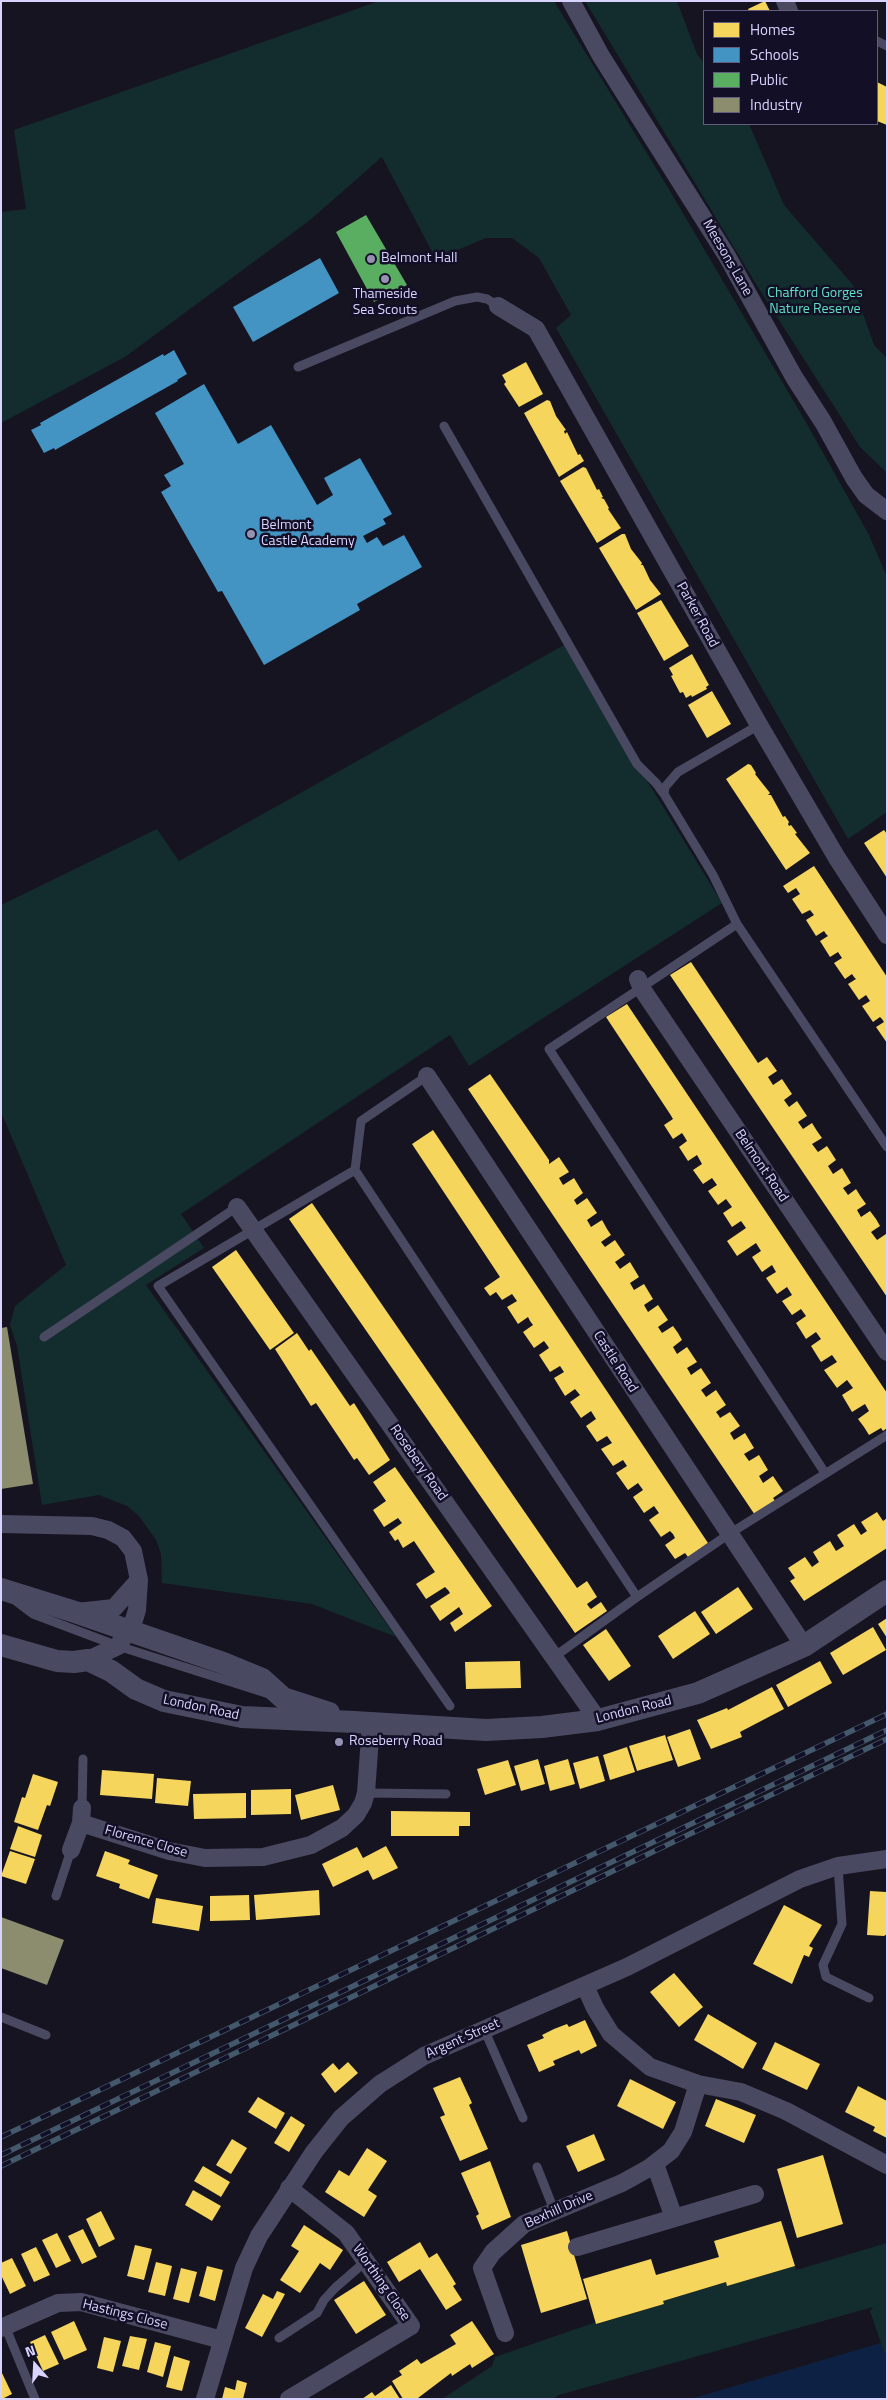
<!DOCTYPE html>
<html>
<head>
<meta charset="utf-8">
<style>
	body { margin:0 }
	#map { position:relative; width:888px; height:2400px; overflow:hidden; background:#161421; font-family:"Titillium Web",sans-serif }
	canvas { display:block }
	.frame { position:absolute; inset:0; border:2px solid #d9d4ff; pointer-events:none }
	.legend { position:absolute; left:703px; top:10px; width:175px; height:115px; box-sizing:border-box; background:#130f26; border:1px solid #625e7d; margin:0; padding:6px 9px; list-style:none; font-size:15px; color:#d9d4ff }
	.legend li { display:flex; align-items:center; gap:10px; height:25px }
	.legend b { width:25px; border:1px solid #625e7d }
	.north { position:absolute; left:10px; top:2340px; width:50px; height:50px; -webkit-text-stroke:4px #130f26; paint-order:stroke; rotate:341deg; font-size:14px; font-weight:700; line-height:20px; text-align:center; color:#d9d4ff }
	.north::after { content:''; display:block; margin:auto; width:18px; height:22px; background:#d9d4ff; clip-path:polygon(50% 0,100% 100%,50% 72%,0 100%) }
</style>
</head>
<body>
<div id="map">
<canvas width="888" height="2400"></canvas>
<div class="frame"></div>
<ul class="legend">
<li><b style="height:14px;background:#f6d55c"></b>Homes</li>
<li><b style="height:14px;background:#4393c3"></b>Schools</li>
<li><b style="height:14px;background:#5aae61"></b>Public</li>
<li><b style="height:14px;background:#8c8c6e"></b>Industry</li>
</ul>
<div class="north">N</div>
</div>
<script>
const ctx = document.querySelector('canvas').getContext('2d');
ctx.lineJoin = 'round';
function fill(path, color) { ctx.fillStyle = color; ctx.fill(path, 'evenodd'); }
const poly = rows => new Path2D(rows.map(r => 'M' + r).join(''));
function stroke(path, color, width, dash) { ctx.strokeStyle = color; ctx.lineWidth = width; ctx.lineCap = dash ? 'butt' : 'round'; ctx.setLineDash(dash || []); ctx.stroke(path); }
function drawText(font, color, halo, rows, align = 'center') {
  ctx.font = font + ' "Titillium Web",sans-serif'; ctx.lineWidth = 5; ctx.setLineDash([]); ctx.textBaseline = 'middle'; ctx.strokeStyle = halo; ctx.fillStyle = color; for (const [text, x, y, turn = 0] of rows) {
    ctx.save(); ctx.translate(x, y); ctx.rotate((+turn || 0) * Math.PI / 180); ctx.textAlign = isNaN(turn) ? turn : align; if (halo) ctx.strokeText(text, 0, 0); ctx.fillText(text, 0, 0); ctx.restore();
  }
}
fill(poly([
	[379,1,554,1,667,186,807,424,869,535,887,577,887,812,848,839,556,328,571,315,539,258,512,238,486,238,436,259,382,157,309,221,125,357,1,423,1,212,26,209,14,130],
	[585,1,677,1,697,54,704,63,704,124,749,124,784,205,853,285,874,345,887,358,887,473,860,447,756,284],
	[564,645,722,903,469,1066,450,1035,181,1214,204,1248,146,1285,396,1637,312,1604,162,1583,161,1554,156,1540,139,1516,127,1506,99,1495,42,1505,17,1346,10,1325,15,1306,66,1265,1,1112,1,905,157,829,179,861],
	[887,2243,887,2399,691,2399,881,2343,870,2311,873,2307,559,2395,553,2399,442,2399,492,2366,495,2357,596,2322,597,2324,664,2304,663,2301,726,2282,727,2286,795,2266,796,2270]
]), '#132c2d');
fill(poly([
	[881,2343,887,2359,887,2399,691,2399]
]), '#0d2144');
fill(poly([
	[765,1,770,11,749,11,748,9],
	[877,82,887,87,887,125,877,121],
	[526,362,543,394,519,407,504,384,506,382,502,375],
	[547,400,550,401,556,416,566,430,564,431,565,434,567,432,578,455,580,454,584,461,559,477,524,413],
	[583,467,586,468,597,490,599,489,603,497,601,498,604,499,609,508,608,509,621,528,597,543,560,481],
	[622,534,625,534,631,549,642,563,641,565,643,565,650,580,661,594,636,610,599,548],
	[661,600,689,646,664,661,637,613],
	[692,654,709,685,706,687,707,689,692,697,691,695,686,698,683,692,680,693,671,676,673,675,669,668],
	[712,691,731,724,707,738,688,705],
	[748,764,751,765,756,773,755,774,770,793,768,795,771,795,783,817,785,816,789,822,788,824,789,826,791,825,797,833,795,834,810,853,786,870,726,779],
	[884,830,887,834,887,878,864,843],
	[814,866,887,977,887,1043,876,1027,884,1022,882,1019,880,1017,873,1022,862,1006,870,1001,866,995,859,1000,848,984,856,979,854,977,852,974,845,979,834,963,842,958,838,952,830,957,820,941,828,936,826,934,824,931,816,936,806,920,814,915,810,910,802,914,792,899,800,894,796,888,788,893,783,886],
	[691,962,758,1063,767,1057,777,1071,768,1077,773,1085,782,1079,792,1094,784,1100,789,1107,797,1101,807,1116,798,1122,803,1129,812,1123,817,1131,822,1138,812,1144,818,1152,827,1146,836,1160,828,1166,833,1174,842,1168,851,1183,843,1188,848,1195,856,1189,861,1197,866,1204,857,1210,861,1217,870,1211,876,1219,880,1226,871,1232,877,1240,886,1234,887,1235,887,1297,670,975],
	[627,1004,887,1393,887,1428,883,1431,881,1428,869,1435,864,1427,858,1419,869,1411,865,1404,852,1412,842,1395,853,1388,847,1380,837,1388,824,1370,837,1362,832,1355,821,1362,811,1346,821,1339,816,1332,806,1339,796,1323,806,1316,801,1309,792,1315,782,1301,792,1295,787,1287,777,1294,766,1278,776,1272,772,1265,762,1272,752,1257,761,1251,756,1243,737,1256,727,1241,746,1228,741,1221,732,1227,723,1213,732,1207,726,1199,718,1205,708,1191,717,1185,712,1178,703,1184,693,1170,702,1164,697,1155,688,1161,679,1147,687,1141,684,1136,682,1133,673,1139,664,1125,673,1119,670,1114,606,1017],
	[490,1074,549,1160,549,1164,559,1157,569,1172,559,1178,563,1185,574,1178,583,1193,574,1200,577,1205,587,1198,597,1213,587,1220,591,1227,602,1220,607,1229,611,1235,601,1242,605,1247,615,1240,625,1255,615,1262,620,1269,630,1262,639,1277,630,1283,634,1290,644,1284,653,1299,644,1305,648,1312,658,1305,668,1320,658,1327,662,1333,673,1326,678,1333,682,1340,673,1347,677,1354,687,1347,697,1362,687,1368,691,1375,701,1368,711,1383,701,1390,704,1394,706,1397,716,1390,726,1405,716,1412,719,1416,720,1418,730,1412,740,1426,730,1433,734,1440,745,1433,754,1448,744,1454,749,1461,759,1455,768,1470,759,1476,763,1483,773,1476,783,1491,773,1498,776,1502,755,1515,468,1089],
	[433,1130,708,1543,688,1557,685,1553,675,1559,665,1545,675,1538,673,1534,670,1531,661,1537,649,1520,659,1513,654,1506,644,1513,633,1497,643,1490,638,1483,628,1490,616,1473,627,1466,623,1460,613,1466,601,1449,612,1443,607,1436,597,1442,586,1426,596,1419,591,1411,581,1418,570,1402,580,1395,575,1389,565,1396,554,1378,564,1372,560,1366,550,1372,539,1355,549,1348,547,1345,544,1341,534,1348,523,1332,533,1325,530,1321,528,1317,518,1324,507,1307,517,1301,512,1294,502,1300,496,1292,490,1296,484,1288,500,1277,412,1144],
	[312,1203,577,1588,587,1581,597,1597,587,1604,589,1607,591,1609,601,1602,607,1611,575,1633,289,1219],
	[236,1250,294,1333,270,1350,212,1267],
	[297,1333,309,1351,311,1349,350,1406,354,1403,390,1460,369,1475,357,1458,354,1460,316,1403,311,1406,275,1349],
	[395,1467,492,1606,455,1632,450,1623,463,1614,459,1607,440,1621,430,1606,450,1593,448,1590,445,1587,426,1599,416,1584,435,1572,414,1541,403,1548,398,1539,395,1541,389,1532,402,1523,398,1518,384,1527,373,1510,386,1501,373,1482],
	[877,1512,883,1521,887,1518,887,1548,804,1601,790,1581,795,1578,788,1568,805,1557,812,1567,819,1562,813,1552,830,1541,836,1551,844,1546,837,1535,854,1524,861,1535,867,1531,861,1522],
	[738,1587,753,1609,716,1634,701,1612],
	[695,1611,710,1634,673,1659,658,1636],
	[887,1618,887,1638,878,1624],
	[873,1627,886,1650,843,1675,830,1653],
	[606,1629,631,1666,609,1681,583,1645],
	[520,1661,521,1688,466,1689,465,1662],
	[820,1661,832,1683,788,1707,776,1685],
	[772,1687,784,1709,740,1732,742,1737,711,1749,697,1720,727,1708,728,1710],
	[690,1729,701,1759,678,1767,667,1737],
	[665,1735,673,1760,637,1771,629,1746],
	[627,1747,635,1772,610,1780,603,1755],
	[598,1756,605,1781,580,1789,573,1763],
	[538,1759,545,1784,521,1791,514,1766],
	[568,1759,575,1784,550,1791,544,1766],
	[508,1760,516,1785,485,1795,477,1769],
	[102,1770,154,1774,152,1799,100,1795],
	[33,1774,58,1782,50,1806,47,1805,38,1830,14,1822,22,1797,25,1798],
	[157,1778,191,1781,188,1806,155,1803],
	[333,1785,340,1810,301,1820,295,1795],
	[291,1789,291,1814,251,1815,251,1790],
	[246,1793,246,1818,194,1819,193,1794],
	[391,1811,470,1812,470,1826,459,1826,459,1836,391,1836],
	[18,1826,42,1835,35,1857,10,1849],
	[386,1846,398,1868,373,1880,368,1870,333,1887,322,1864,357,1847,363,1858],
	[10,1851,35,1859,26,1884,1,1876],
	[105,1851,130,1860,128,1864,158,1875,149,1899,119,1888,120,1884,96,1876],
	[319,1890,320,1915,256,1920,254,1895],
	[870,1891,886,1892,887,1894,887,1934,884,1936,867,1935],
	[249,1895,250,1920,210,1921,210,1896],
	[156,1898,203,1906,199,1931,152,1923],
	[784,1905,822,1925,809,1946,813,1948,809,1957,804,1955,792,1984,753,1964],
	[674,1973,703,2007,679,2027,650,1992],
	[708,2014,757,2043,743,2069,694,2040],
	[585,2020,597,2046,581,2054,579,2050,553,2061,555,2065,539,2072,527,2045,544,2038,542,2035,554,2029,567,2024,569,2027],
	[775,2042,820,2064,807,2090,762,2069],
	[348,2062,358,2073,335,2093,321,2074,333,2063,339,2070],
	[460,2077,472,2103,469,2105,488,2149,460,2161,440,2117,445,2115,433,2088],
	[630,2079,676,2102,663,2129,617,2106],
	[858,2086,887,2101,887,2138,873,2131,875,2127,845,2112],
	[258,2097,285,2113,276,2129,248,2112],
	[716,2099,756,2115,744,2143,705,2126],
	[291,2116,305,2125,289,2152,274,2143],
	[594,2134,605,2160,578,2172,566,2146],
	[232,2139,247,2148,231,2174,216,2165],
	[367,2148,387,2161,368,2190,377,2196,364,2217,325,2192,339,2170,349,2176],
	[823,2155,843,2224,797,2238,777,2169],
	[490,2161,511,2217,482,2230,476,2216,479,2214,461,2173],
	[203,2166,230,2182,221,2197,194,2181],
	[193,2190,221,2206,212,2221,185,2205],
	[101,2211,115,2239,99,2247,86,2219],
	[781,2221,795,2266,727,2286,726,2282,663,2301,664,2304,596,2324,583,2279,651,2259,656,2275,719,2257,714,2241],
	[304,2225,343,2250,330,2270,320,2263,300,2293,280,2280,299,2251,291,2246],
	[83,2229,97,2257,82,2264,68,2236],
	[567,2231,587,2299,541,2313,521,2245],
	[57,2233,71,2261,56,2268,42,2240],
	[420,2242,429,2258,437,2253,456,2284,453,2286,462,2300,446,2310,420,2269,399,2282,387,2262],
	[135,2245,152,2249,144,2280,127,2276],
	[36,2247,50,2275,34,2282,21,2254],
	[12,2258,26,2286,10,2294,1,2275,1,2263],
	[156,2262,172,2266,165,2296,148,2292],
	[207,2266,223,2270,215,2301,199,2296],
	[181,2268,197,2272,189,2303,173,2299],
	[364,2281,386,2315,356,2334,334,2300],
	[277,2291,285,2294,262,2337,245,2328,263,2294,273,2299],
	[74,2321,87,2350,64,2360,51,2332],
	[472,2321,494,2354,472,2368,470,2364,452,2376,451,2373,418,2398,403,2399,392,2381,402,2375,399,2371,417,2359,421,2364,456,2344,450,2335],
	[45,2335,59,2364,43,2371,30,2342],
	[130,2336,147,2339,139,2370,122,2366],
	[104,2337,121,2341,113,2372,97,2368],
	[155,2342,171,2346,163,2377,147,2372],
	[174,2356,190,2361,182,2391,166,2387],
	[1,2371,12,2394,2,2399,1,2399],
	[237,2380,247,2383,243,2399,222,2399,225,2387,235,2390],
	[391,2385,400,2399,362,2399,372,2392,375,2396]
]), '#f6d55c');
fill(poly([
	[320,258,339,293,253,342,233,307],
	[174,350,187,374,177,380,178,381,55,450,54,448,44,453,31,430,41,425,40,423,163,354,164,356],
	[204,384,238,444,271,425,317,505,333,495,324,478,360,458,392,514,383,519,386,524,363,536,367,543,377,537,383,546,404,535,422,567,357,604,360,610,264,665,222,591,218,592,161,492,171,486,164,475,184,464,155,413]
]), '#4393c3');
fill(poly([
	[366,215,407,285,374,302,336,232]
]), '#5aae61');
fill(poly([
	[7,1327,33,1484,1,1489,1,1328],
	[1,1917,64,1940,47,1985,1,1968]
]), '#8c8c6e');
stroke(poly([
	[877,41,887,46],
	[298,367,455,301,477,297,487,299,498,306],
	[444,426,637,764,656,783,664,794],
	[737,924,713,875,664,794,665,787,678,772,759,725],
	[427,1076,361,1121,355,1170,637,1597],
	[355,1170,158,1286,450,1706],
	[44,1337,237,1207],
	[825,1473,549,1049,737,924,887,1147],
	[17,1602,33,1614,118,1646,269,1694],
	[554,1657,637,1597,729,1534,887,1435],
	[366,1793,446,1794],
	[82,1808,83,1759],
	[838,1866,842,1924,823,1965,826,1977,869,1998],
	[56,1896,71,1850],
	[1,2017,46,2035],
	[484,2029,523,2118],
	[537,2167,554,2210],
	[5,2326,35,2399],
	[279,2338,317,2313,324,2300,335,2288,366,2261]
]), '#4a4962', 9);
stroke(poly([
	[571,1,601,56,727,256,794,377,823,422,854,478,866,495,887,511],
	[785,1,789,11],
	[498,306,536,329,759,725,837,858,887,935],
	[638,979,642,989,887,1352],
	[427,1076,804,1646],
	[237,1207,598,1720],
	[1,1524,92,1526,108,1530,123,1538,133,1551,139,1580,137,1610,133,1623,118,1646,88,1660],
	[77,1612,114,1608,139,1580],
	[81,1823,169,1851,205,1858,263,1857,311,1845,342,1828,356,1815,363,1803,366,1793,371,1723],
	[71,1850,81,1823,82,1808],
	[585,1986,595,2008,611,2034,650,2067,698,2084,741,2092,786,2111,887,2165],
	[655,2164,674,2218],
	[289,2188,346,2233,411,2326,289,2399],
	[577,2247,755,2194],
	[1,2328,58,2303,81,2302,222,2340],
	[505,2333,482,2268,493,2252,524,2224,622,2183,649,2168,671,2151,683,2132,698,2084],
	[205,2399,244,2268,259,2236,314,2152,341,2118,380,2084,424,2056,627,1967,800,1879,838,1866,887,1859]
]), '#4a4962', 18);
stroke(poly([
	[1,1589,75,1612,223,1663,262,1679,283,1698,329,1713],
	[1,1645,57,1661,74,1662,88,1660,111,1671,136,1689,164,1701,242,1717,354,1722,486,1730,542,1727,598,1720,698,1693,804,1646,887,1591]
]), '#4a4962', 22);
const rail = poly([
	[1,2137,887,1714],
	[1,2155,887,1730],
	[1,2166,887,1739]
]);
stroke(rail, '#43596b', 5.5);
stroke(rail, '#130f26', 4, [11]);
for (const [x, y, r, color] of [
	[371,259,5,"#9591b1"],
	[385,279,5,"#9591b1"],
	[251,534,5,"#9591b1"],
	[339,1742,5,"#9591b1"]
]) { const dot = new Path2D(); dot.arc(x, y, r, 0, 2 * Math.PI); ctx.fillStyle = color; ctx.fill(dot); stroke(dot, '#130f26', 2); }
drawText('14px', '#d9d4ff', '#130f26', [
	["Meesons Lane",727,258,60],
	["Parker Road",697,615,61],
	["Belmont Road",761,1166,56],
	["Castle Road",615,1362,57],
	["Rosebery Road",418,1463,55],
	["London Road",201,1708,12],
	["London Road",634,1710,-14],
	["Florence Close",146,1842,16],
	["Argent Street",463,2039,-24],
	["Bexhill Drive",559,2210,-24],
	["Worthing Close",381,2283,55],
	["Hastings Close",125,2315,14]
]);
drawText('14px', '#d9d4ff', '#130f26', [
	["Belmont Hall",381,259],
	["Thameside",385,295,"center"],
	["Sea Scouts",385,311,"center"],
	["Belmont",261,526],
	["Castle Academy",261,542],
	["Roseberry Road",349,1742]
], 'left');
drawText('14px', '#5fe0c0', '#130f26', [
	["Chafford Gorges",815,294],
	["Nature Reserve",815,310]
]);
</script>
</body>
</html>
